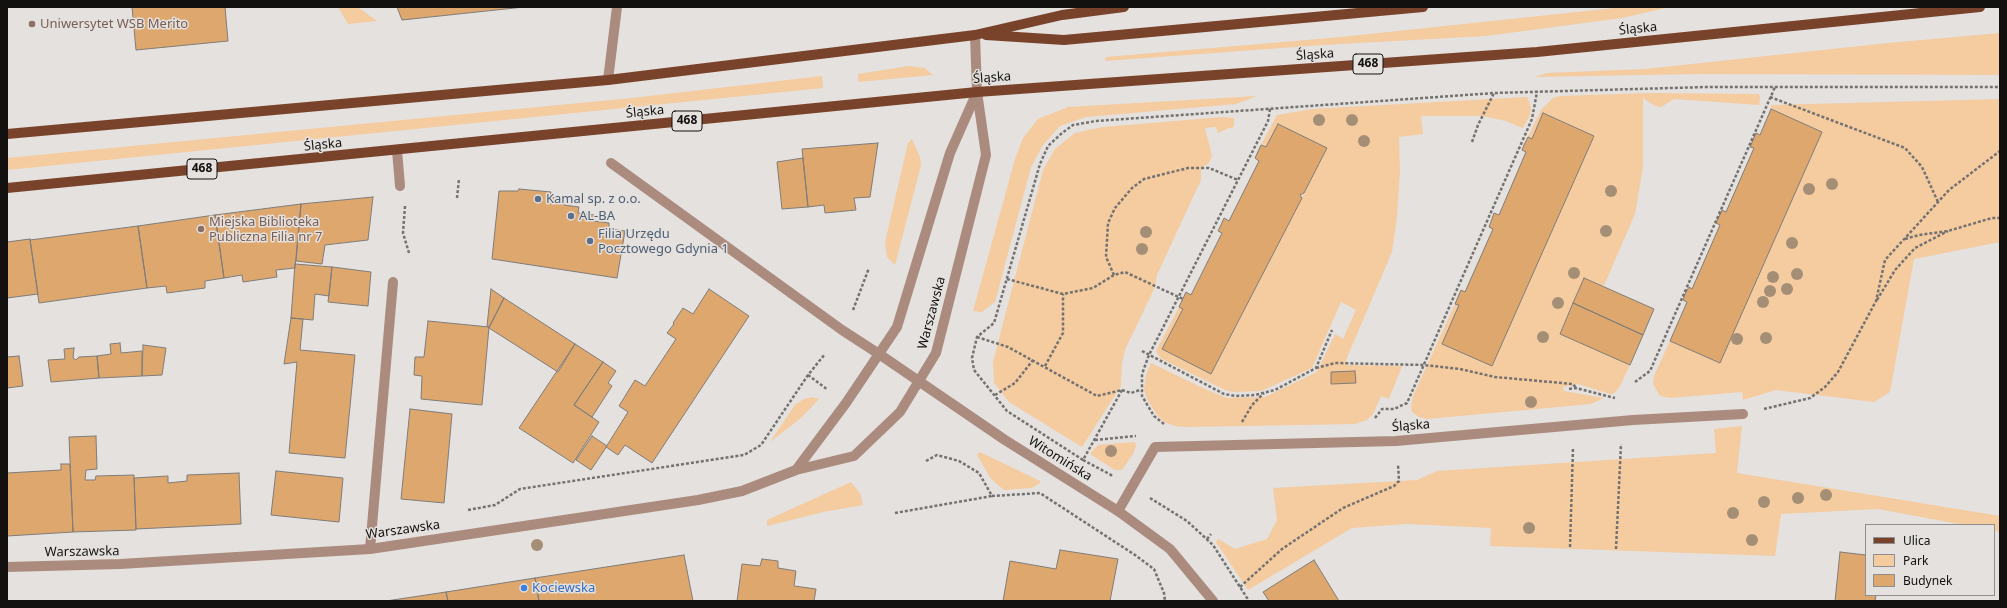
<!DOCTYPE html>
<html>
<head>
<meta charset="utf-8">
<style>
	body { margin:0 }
	#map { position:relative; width:2007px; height:608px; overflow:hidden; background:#e4e1de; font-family:"Noto Sans",sans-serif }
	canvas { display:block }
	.frame { position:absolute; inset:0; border:8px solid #121110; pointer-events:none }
	.legend { position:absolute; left:1865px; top:524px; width:130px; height:72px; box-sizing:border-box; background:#e4e1de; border:1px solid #908e8c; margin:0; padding:5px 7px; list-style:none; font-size:12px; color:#121110 }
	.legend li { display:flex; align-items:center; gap:8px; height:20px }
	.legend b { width:20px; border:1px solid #908e8c }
</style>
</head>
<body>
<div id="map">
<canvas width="2007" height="608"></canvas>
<div class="frame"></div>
<ul class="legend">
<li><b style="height:5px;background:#79432b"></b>Ulica</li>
<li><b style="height:11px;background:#f5cba0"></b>Park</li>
<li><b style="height:11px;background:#dea76e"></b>Budynek</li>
</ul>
</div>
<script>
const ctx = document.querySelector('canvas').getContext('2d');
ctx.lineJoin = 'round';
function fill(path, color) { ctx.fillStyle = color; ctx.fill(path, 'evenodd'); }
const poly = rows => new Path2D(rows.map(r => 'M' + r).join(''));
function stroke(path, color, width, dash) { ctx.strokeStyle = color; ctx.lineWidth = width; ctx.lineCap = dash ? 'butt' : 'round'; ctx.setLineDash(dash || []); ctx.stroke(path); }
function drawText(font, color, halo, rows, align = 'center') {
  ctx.font = font + ' "Noto Sans",sans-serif'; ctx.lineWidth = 3; ctx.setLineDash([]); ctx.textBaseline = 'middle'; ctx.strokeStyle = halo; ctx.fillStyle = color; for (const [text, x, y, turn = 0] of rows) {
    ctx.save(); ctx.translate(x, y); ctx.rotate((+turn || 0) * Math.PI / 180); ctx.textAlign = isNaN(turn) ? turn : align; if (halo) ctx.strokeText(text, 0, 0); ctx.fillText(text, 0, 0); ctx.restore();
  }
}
fill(poly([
	[338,7,358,7,377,21,348,24],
	[1624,7,1670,7,1622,18,1486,36,1323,45,1105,61,1106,57,1341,37],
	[2000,33,2000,75,1699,74,1534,77,1547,73,1645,69,1888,43],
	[909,66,925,68,933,75,858,82,858,74],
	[822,76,823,88,7,170,7,158,632,98],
	[1649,93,1759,94,1760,98,1759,105,1674,99,1661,107,1655,106,1643,98,1643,167,1635,214,1606,281,1603,286,1584,278,1560,333,1630,365,1619,388,1613,394,1610,394,1578,384,1563,387,1564,391,1604,398,1591,404,1427,419,1419,417,1412,412,1411,407,1413,396,1455,304,1459,305,1442,344,1492,366,1594,136,1544,113,1532,139,1528,137,1541,110,1553,98,1560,96],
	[1257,96,1236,104,1086,117,1060,126,1043,145,1031,167,995,302,982,312,973,311,1015,159,1023,138,1038,119,1068,107],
	[1527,97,1531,107,1530,115,1523,128,1506,121,1482,116,1421,116,1423,134,1399,137,1400,170,1397,217,1392,252,1346,360,1347,365,1402,366,1389,399,1381,396,1373,414,1367,420,1355,424,1186,427,1175,426,1164,422,1157,415,1147,399,1144,390,1146,375,1151,363,1207,390,1227,398,1265,397,1317,372,1335,334,1343,339,1356,310,1341,302,1312,368,1261,391,1234,392,1225,390,1160,358,1156,351,1179,307,1183,309,1163,349,1211,374,1327,149,1278,124,1266,147,1261,145,1277,115,1312,109],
	[2000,99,2000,242,1914,259,1890,392,1874,402,1776,390,1743,400,1742,392,1670,398,1660,396,1653,384,1654,376,1670,341,1719,363,1822,132,1771,109,1771,105],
	[1223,117,1234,118,1234,127,1229,128,1218,133,1216,127,1205,128,1212,156,1209,163,1201,168,1201,180,1157,275,1155,287,1125,350,1122,363,1121,386,1082,447,1009,402,994,383,993,362,1043,170,1055,149,1075,133,1103,127],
	[912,139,920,157,921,165,895,265,887,257,885,242,908,143],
	[811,397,819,399,801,418,770,442,795,405,802,400],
	[1742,426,1737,473,2000,516,2000,532,1994,531,1994,525,1964,525,1878,509,1781,514,1775,556,1490,546,1491,528,1407,524,1352,528,1248,590,1216,542,1218,539,1235,549,1267,539,1277,520,1273,488,1417,480,1437,471,1716,453,1714,429],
	[1135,442,1136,446,1133,454,1122,470,1115,470,1090,454,1098,445],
	[980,452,1040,481,1040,483,1032,488,1004,490,991,479,977,455],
	[851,482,860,493,863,505,823,512,767,526,767,520]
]), '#f5cba0');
const building = poly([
	[132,7,225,7,228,41,136,50,132,7],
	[397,7,524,7,402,20,397,7],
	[1771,109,1822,132,1720,363,1670,341,1687,302,1683,300,1685,294,1689,287,1692,289,1720,225,1716,223,1722,210,1726,212,1754,148,1750,147,1756,133,1760,135,1771,109],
	[1543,113,1594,136,1492,366,1442,344,1459,305,1455,304,1461,290,1465,292,1493,229,1489,227,1492,219,1494,213,1499,215,1526,152,1522,150,1524,145,1528,137,1532,139,1543,113],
	[1278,124,1327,148,1304,193,1300,195,1302,198,1211,374,1162,349,1183,309,1179,307,1186,292,1191,295,1222,233,1218,231,1221,225,1224,218,1229,221,1259,161,1255,158,1261,145,1266,147,1278,124],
	[878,143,870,197,854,198,856,210,825,213,824,205,808,207,802,149,878,143],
	[803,158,808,207,782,209,777,162,803,158],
	[519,189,551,192,550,197,564,199,564,205,579,207,578,213,594,215,593,221,609,223,609,229,625,231,617,278,492,259,499,191,518,191,519,189],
	[373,197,368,240,325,245,322,264,296,261,301,204,373,197],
	[301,204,295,268,276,270,277,277,243,282,242,275,224,278,215,215,301,204],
	[215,215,224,278,205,281,205,288,167,293,166,286,147,288,138,226,215,215],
	[138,226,147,288,39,303,30,240,138,226],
	[30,239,38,294,7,298,7,242,30,239],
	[295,264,332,267,329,296,315,294,313,320,291,318,295,264],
	[332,267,371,272,368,306,328,302,332,267],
	[1584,278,1654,309,1643,335,1573,303,1584,278],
	[491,289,504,298,489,327,487,326,491,289],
	[709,289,749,316,652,463,625,445,618,455,606,447,628,412,619,406,635,380,645,386,676,339,667,333,674,324,673,323,683,308,693,314,709,289],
	[504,298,575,344,558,372,489,328,504,298],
	[1573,303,1643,335,1630,365,1560,334,1573,303],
	[291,318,303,319,300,350,355,355,345,458,289,453,297,362,284,364,291,318],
	[428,321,489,327,482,405,421,399,422,376,414,375,415,357,424,357,428,321],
	[120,343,121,353,142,351,142,376,99,378,97,356,111,354,110,344,120,343],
	[575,344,603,362,574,405,599,422,573,463,519,428,575,344],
	[143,345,166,348,162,375,142,376,143,345],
	[74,348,73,358,76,360,79,357,97,356,99,378,51,382,48,360,65,359,64,349,74,348],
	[19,356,23,386,7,388,7,357,19,356],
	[603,362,616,371,608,383,612,386,592,417,574,405,603,362],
	[1355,371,1356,383,1331,384,1331,372,1355,371],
	[410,409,452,414,444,503,401,499,410,409],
	[96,436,97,469,86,470,85,480,95,480,96,476,134,475,136,530,73,532,69,437,96,436],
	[592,436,607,446,591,470,576,460,592,436],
	[61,464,70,464,73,532,7,536,7,473,61,470,61,464],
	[276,471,343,478,339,522,271,515,276,471],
	[239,473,241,524,136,529,134,478,168,476,168,483,187,481,187,475,239,473],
	[1060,550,1118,559,1110,601,1003,601,1010,561,1056,569,1060,550],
	[1840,552,1866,555,1866,595,1876,595,1875,601,1835,601,1840,552],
	[684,555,693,601,539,601,535,578,684,555],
	[762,559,778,561,778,568,796,571,794,586,816,589,814,601,737,601,742,564,760,566,762,559],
	[1314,560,1339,601,1269,601,1263,592,1314,560],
	[535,578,539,601,448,601,446,592,535,578],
	[446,592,448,601,386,601,446,592]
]);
fill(building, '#dea76e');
stroke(building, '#7f7c79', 1);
stroke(poly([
	[1770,97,1905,148,1922,167,1938,202],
	[1472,142,1478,125,1494,93],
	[457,198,459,179],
	[405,206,403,233,409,253],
	[1905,239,1919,235,1948,231,1992,218,2000,218],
	[1114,275,1106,257,1108,223,1115,208,1132,188,1144,179,1188,168,1209,168,1238,180],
	[1007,279,1063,294,1093,288,1114,275,1125,272,1183,299],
	[1877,300,1895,270,1915,248,1948,231],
	[853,310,869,268],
	[977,337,1008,347,1097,396,1122,390,1083,460,1007,411,974,370,972,358,977,337,994,323,1040,164,1048,146,1062,133,1073,125,1096,121,1494,93,1707,87,2000,87],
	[1142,351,1224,394,1236,396,1255,395,1275,390,1316,368,1332,330],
	[1045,366,1063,333,1063,294],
	[1316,368,1335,363,1424,365,1460,369,1495,377,1573,384,1576,388],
	[808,375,828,390],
	[1635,382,1650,371,1775,87],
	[1569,389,1576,388,1615,398],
	[1122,390,1131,393,1140,390],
	[995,395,1015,383,1033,360],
	[1764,409,1810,398,1825,387,1838,372,1876,301,1885,260,1949,190,2000,151],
	[1375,418,1382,409,1394,409,1407,403,1532,119,1537,92],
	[1242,422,1252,405,1264,393],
	[1164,424,1154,416,1142,396,1142,374,1149,355,1268,121,1270,109],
	[1095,440,1136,436],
	[1083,460,1113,476],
	[926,461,937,455,959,461,979,473,992,496,1040,493,1135,555,1154,569,1164,593,1165,601],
	[1150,498,1187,521,1213,545,1249,601],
	[468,510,495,505,520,489,744,455,761,445,808,375,825,354],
	[895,513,992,496],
	[1207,539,1211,534],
	[1570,547,1573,448],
	[1616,549,1621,444],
	[1240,587,1282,549,1343,508,1394,486,1399,481,1398,464]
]), '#747270', 2.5, [3, 2]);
stroke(poly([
	[397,150,400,186],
	[611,163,842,330,879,354],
	[370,549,393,282]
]), '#ab8b7e', 10);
stroke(poly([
	[608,80,617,7],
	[1118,511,1155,447,1396,441,1633,420,1743,414]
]), '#ab8b7e', 10);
stroke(poly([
	[879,354,1005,440,1118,511,1170,549,1213,601],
	[796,470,846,403,897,327,950,153,977,92],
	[7,567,120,564,370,549,698,500,742,491,796,470,854,456,900,412,936,353,986,155,977,92,975,35]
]), '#ab8b7e', 10);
stroke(poly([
	[986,35,1064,40,1423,7],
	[7,134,608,80,975,35,1062,15,1124,7],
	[7,188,977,92,1537,52,1980,7]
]), '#79432b', 10);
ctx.fillStyle = '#a58e76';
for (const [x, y] of [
	[1319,120],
	[1352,120],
	[1364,141],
	[1832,184],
	[1809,189],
	[1611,191],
	[1606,231],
	[1146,232],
	[1792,243],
	[1142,249],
	[1574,273],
	[1797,274],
	[1773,277],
	[1787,289],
	[1770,291],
	[1763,302],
	[1558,303],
	[1543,337],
	[1766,338],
	[1737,339],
	[1531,402],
	[1111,451],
	[1826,495],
	[1798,498],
	[1764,502],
	[1733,513],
	[1529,528],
	[1752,540],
	[537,545]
]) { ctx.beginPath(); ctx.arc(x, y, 6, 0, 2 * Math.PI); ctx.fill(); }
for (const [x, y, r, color] of [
	[32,24,4,"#8d6e63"],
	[538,199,4,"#5c6f8a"],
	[571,216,4,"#5c6f8a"],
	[201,229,4,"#8d6e63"],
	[590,241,4,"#5c6f8a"],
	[524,588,4,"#3f7fe0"]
]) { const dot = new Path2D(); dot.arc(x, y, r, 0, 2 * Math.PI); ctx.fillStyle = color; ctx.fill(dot); stroke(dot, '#e4e1de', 1.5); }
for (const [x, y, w] of [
	[1368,64,30],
	[687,121,30],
	[202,169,30]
]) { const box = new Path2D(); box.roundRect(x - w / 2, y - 10, w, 20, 3); ctx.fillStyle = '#e4e1de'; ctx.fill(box); stroke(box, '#121110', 1); }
drawText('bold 12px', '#121110', null, [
	["468",1368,64],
	["468",687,121],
	["468",202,169]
]);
drawText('13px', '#785e54', '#e4e1de', [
	["Uniwersytet WSB Merito",40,24],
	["Miejska Biblioteka",209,222],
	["Publiczna Filia nr 7",209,237]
], 'left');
drawText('13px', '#121110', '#e4e1de', [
	["Śląska",1638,29,-6],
	["Śląska",1315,55,-4],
	["Śląska",992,78,-4],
	["Śląska",645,112,-6],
	["Śląska",323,145,-6],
	["Warszawska",932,313,-75],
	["Śląska",1411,426,-5],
	["Witomińska",1060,459,32],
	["Warszawska",403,530,-8],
	["Warszawska",82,552,-1]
]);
drawText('13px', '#4e5e75', '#e4e1de', [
	["Kamal sp. z o.o.",546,199],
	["AL-BA",579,216],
	["Filia Urzędu",598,234],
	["Pocztowego Gdynia 1",598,249]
], 'left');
drawText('13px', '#366cbe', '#e4e1de', [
	["Kociewska",532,588]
], 'left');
</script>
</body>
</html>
